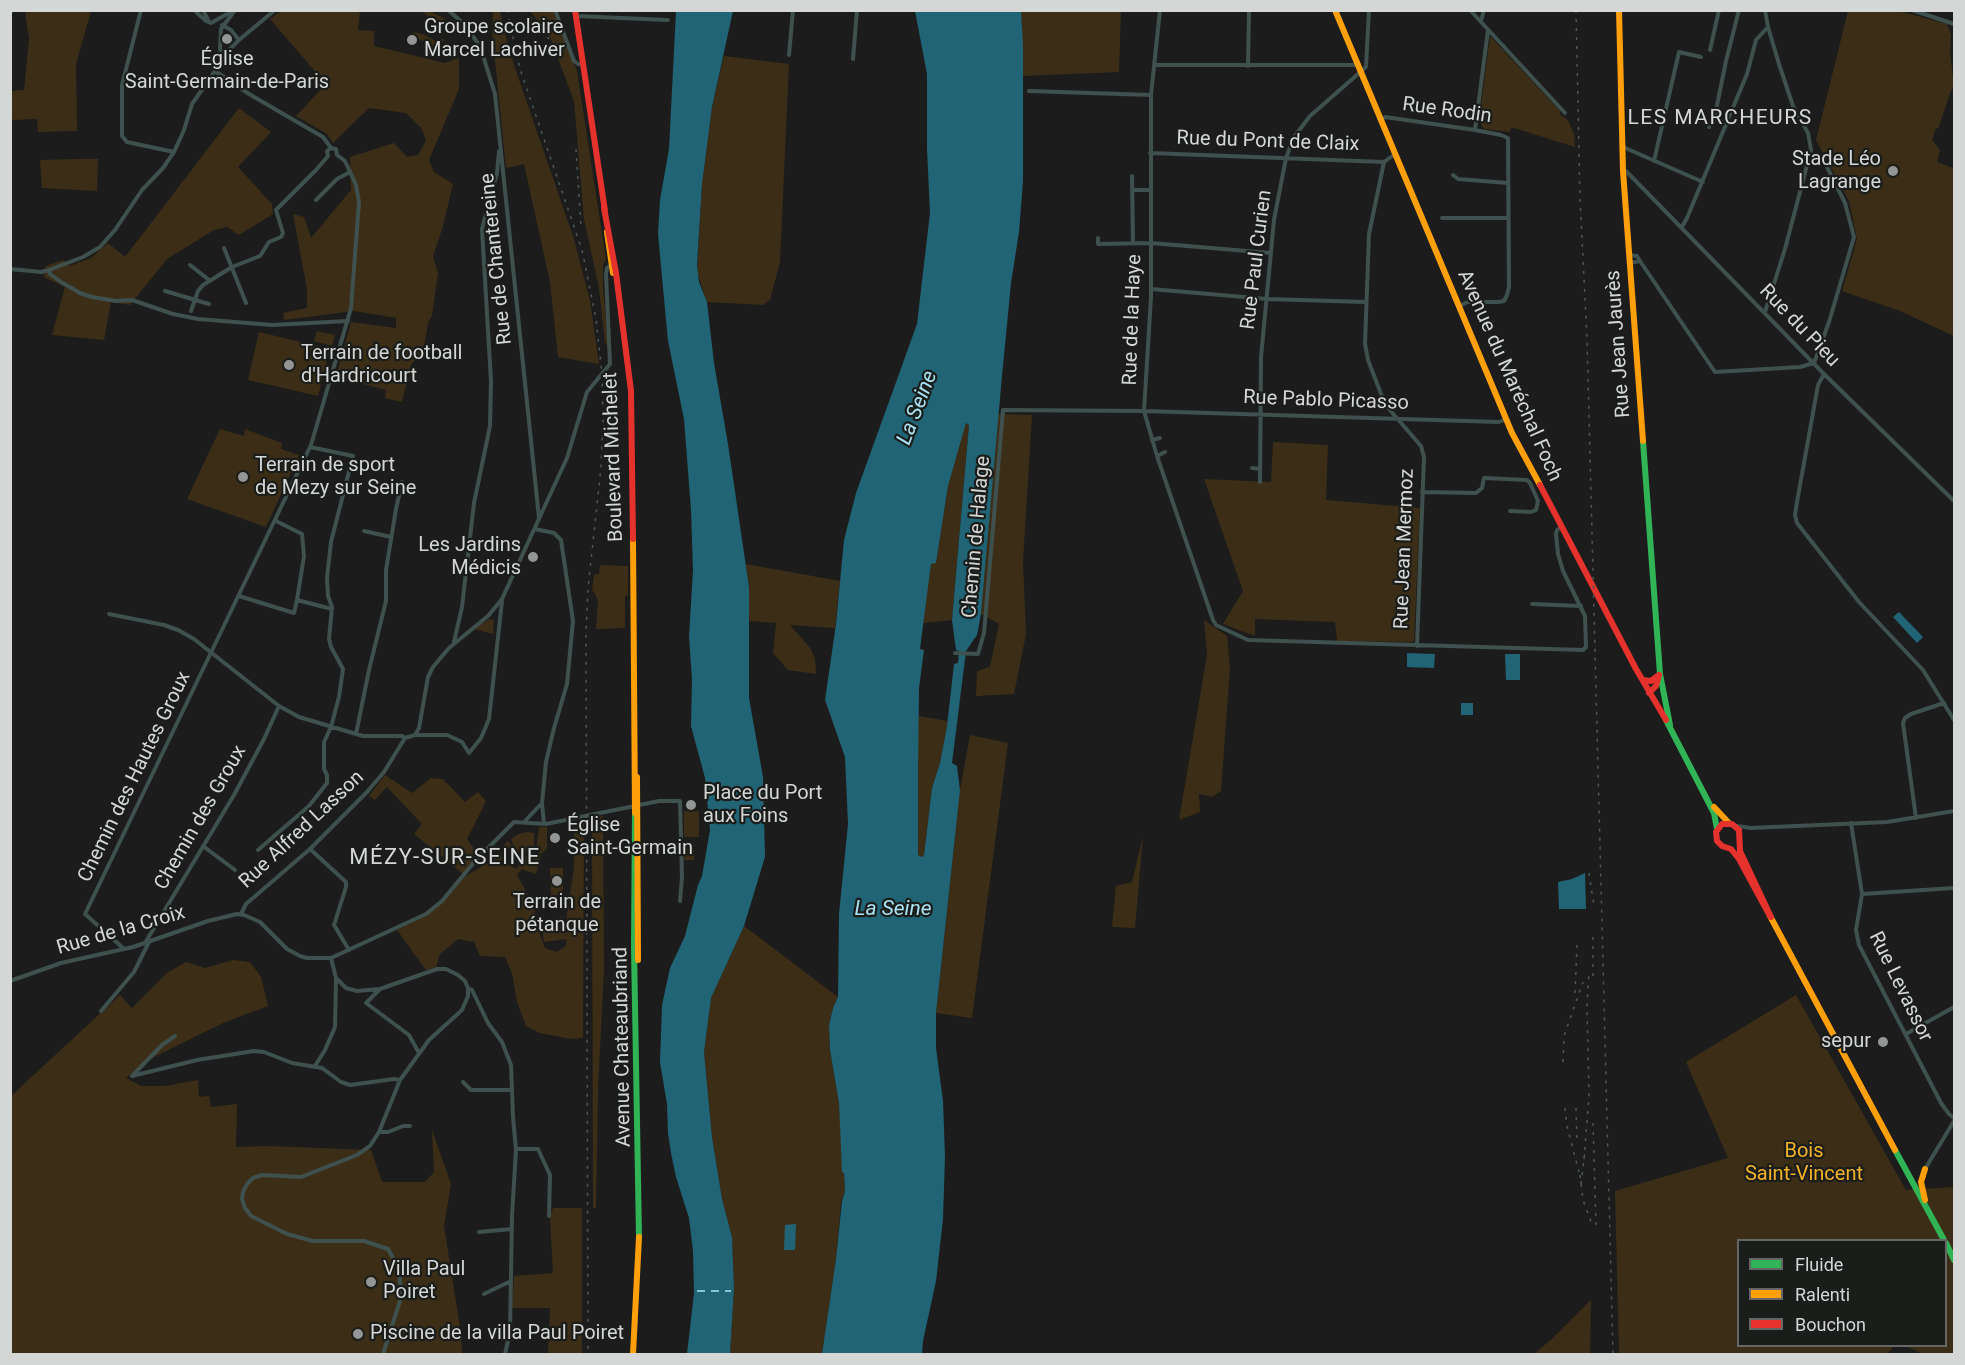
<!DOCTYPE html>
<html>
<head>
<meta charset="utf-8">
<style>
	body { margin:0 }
	#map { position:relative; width:1965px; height:1365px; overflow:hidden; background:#1c1c1c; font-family:Roboto,sans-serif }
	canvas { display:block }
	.frame { position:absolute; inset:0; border:12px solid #d5d7d6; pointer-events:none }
	.legend { position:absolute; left:1737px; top:1239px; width:210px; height:108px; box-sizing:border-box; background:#1b1d1b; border:2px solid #656766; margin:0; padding:8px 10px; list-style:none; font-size:18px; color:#d5d7d6 }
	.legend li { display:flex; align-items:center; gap:12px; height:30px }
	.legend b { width:30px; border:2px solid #656766 }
</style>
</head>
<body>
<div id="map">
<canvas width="1965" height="1365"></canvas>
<div class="frame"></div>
<ul class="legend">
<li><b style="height:8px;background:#30b455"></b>Fluide</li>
<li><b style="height:8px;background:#ff9f0a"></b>Ralenti</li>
<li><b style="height:8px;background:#e5322d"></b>Bouchon</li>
</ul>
</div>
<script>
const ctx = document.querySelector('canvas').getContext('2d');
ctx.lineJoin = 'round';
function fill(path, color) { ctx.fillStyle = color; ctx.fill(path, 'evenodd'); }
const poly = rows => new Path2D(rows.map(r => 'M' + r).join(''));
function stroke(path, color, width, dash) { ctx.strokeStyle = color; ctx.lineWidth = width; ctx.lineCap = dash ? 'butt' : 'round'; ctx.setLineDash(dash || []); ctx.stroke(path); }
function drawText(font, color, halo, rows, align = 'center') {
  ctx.font = font + ' Roboto,sans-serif'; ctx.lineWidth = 4.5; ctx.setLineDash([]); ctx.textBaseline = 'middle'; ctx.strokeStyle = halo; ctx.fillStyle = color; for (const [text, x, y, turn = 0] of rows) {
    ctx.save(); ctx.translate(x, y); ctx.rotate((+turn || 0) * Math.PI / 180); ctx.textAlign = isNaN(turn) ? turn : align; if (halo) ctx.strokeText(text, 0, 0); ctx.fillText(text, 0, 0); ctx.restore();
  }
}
fill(poly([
	[25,11,91,11,76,64,77,131,38,132,37,119,11,120,11,91,24,90,29,39],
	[281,11,360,11,358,30,374,31,374,46,445,63,459,58,459,89,429,160,434,172,453,184,443,226,433,256,438,273,432,316,428,323,424,348,411,365,402,402,385,398,386,390,336,377,351,322,396,328,396,318,354,311,284,320,283,313,307,308,307,289,293,214,304,217,311,238,351,190,350,157,394,143,407,157,418,155,426,141,422,129,406,113,369,108,333,143,327,134,296,116,326,84,270,19],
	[421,11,429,11,445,19,449,25,449,31],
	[493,11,500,11,505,34,516,71,574,239,590,301,599,364,558,357,550,282,524,164,506,168,492,31],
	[530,11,553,11,577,71,606,259,603,265,603,285,608,347,605,342,599,288,584,219,574,101,550,37],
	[1021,11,1121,11,1119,72,1023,76],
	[1848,11,1899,11,1947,24,1951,35,1950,52,1954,88,1951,90,1938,129,1936,128,1932,140,1940,150,1937,162,1953,168,1954,164,1954,336,1900,311,1842,291,1857,239,1849,201,1816,140],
	[414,32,423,34,438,42,440,39,445,39,438,48,416,38,412,38],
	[1490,36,1560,111,1560,115,1568,120,1574,134,1575,147,1511,127,1510,132,1484,129,1479,121],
	[724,56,789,64,780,262,770,300,763,305,707,302,697,272,702,184,712,107],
	[239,108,271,132,238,167,272,204,273,214,239,235,227,227,214,230,167,259,130,305,111,302,104,340,52,335,65,287,44,277,46,266,63,260,70,266,91,258,108,243,125,257],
	[78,159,98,159,97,191,42,188,40,160],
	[317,331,335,335,332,346,314,341],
	[259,332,330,349,318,396,248,380],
	[998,414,1032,415,1023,561,1026,634,1014,694,976,696,977,671,990,667,999,624,981,614],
	[965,423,969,424,952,620,923,623,931,563,936,563,948,486],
	[220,429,244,436,245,429,282,443,281,449,299,455,266,527,187,499],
	[1273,442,1328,445,1326,500,1420,508,1414,642,1337,641,1335,622,1255,619,1255,636,1223,624,1243,591,1204,479,1271,482],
	[746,564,840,581,835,628,790,625,811,649,815,659,816,674,788,670,773,653,776,623,749,621,749,587],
	[600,565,628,566,628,595,625,596,625,628,596,629,598,601,594,592,592,591,594,575,599,574],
	[489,619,494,620,493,634,474,629],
	[1204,620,1227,636,1230,668,1221,791,1212,797,1199,794,1200,812,1179,820,1207,655],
	[918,716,948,721,940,763,932,788,924,855,922,857,918,855],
	[970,735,1008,743,972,1018,936,1013,960,790],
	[385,775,412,793,431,778,443,779,465,802,478,792,486,801,467,839,478,854,463,874,414,834,422,824,387,787,375,800,369,796],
	[684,811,699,811,699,837,684,837],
	[603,816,604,970,598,1089,596,1208,593,1208,592,819],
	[584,820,583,1038,571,1039,540,1033,526,1026,517,1002,512,973,505,957,480,956,474,942,458,939,440,954,436,967,426,970,397,930,427,915,466,876,486,864,495,854,499,855,504,850,502,847,508,841,511,844,501,862,517,869,524,856,532,854,541,855,536,874,522,869,517,875,534,906,536,924,545,948,557,952,566,946,567,939,544,942,541,920,563,917,567,935,567,915,574,867,574,821],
	[539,827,547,827,547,848,541,854,536,851],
	[526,832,534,833,534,847,528,852,518,853,515,851,511,839,518,834],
	[1143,836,1135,928,1112,927,1116,886,1132,882],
	[685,844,694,844,694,860,684,860],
	[550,868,563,868,563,895,551,895],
	[744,926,838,997,833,1008,829,1025,830,1050,839,1103,845,1191,841,1202,836,1259,822,1354,730,1354,734,1288,732,1237,722,1199,712,1137,704,1052,711,998],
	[233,960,250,962,261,977,268,1006,223,1023,152,1058,126,1078,141,1086,165,1086,198,1080,199,1097,209,1096,211,1107,237,1104,236,1147,266,1146,371,1150,382,1182,425,1182,434,1172,432,1130,451,1184,444,1226,461,1334,462,1354,11,1354,11,1096,120,995,132,1008,167,973,186,962,205,968],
	[1796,995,1906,1190,1954,1187,1954,1354,1924,1354,1905,1346,1946,1346,1946,1240,1738,1240,1738,1346,1894,1346,1887,1354,1619,1354,1615,1191,1728,1158,1686,1062],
	[553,1208,582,1208,582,1354,548,1354,550,1308,512,1308,514,1276,553,1273,550,1216],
	[1591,1300,1590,1354,1534,1354,1554,1337]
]), '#3c2e16');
fill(poly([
	[676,11,733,11,712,107,702,184,697,265,699,282,707,302,714,363,728,444,749,587,749,698,763,777,765,857,744,926,711,998,704,1052,712,1137,722,1199,732,1237,734,1288,730,1354,687,1354,694,1293,693,1251,689,1218,676,1177,671,1153,668,1133,667,1104,660,1062,662,1005,670,968,685,936,698,885,702,876,710,830,705,778,691,726,692,679,689,637,693,570,691,510,684,419,668,341,658,234,660,200,669,149],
	[915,11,1021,11,1023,46,1023,181,1019,232,1011,283,1002,376,981,614,977,635,966,651,952,763,957,766,960,790,936,1013,936,1048,943,1101,945,1156,943,1219,936,1281,923,1341,922,1354,822,1354,836,1259,842,1201,845,1191,844,1173,842,1172,839,1103,830,1050,829,1025,833,1008,838,997,839,914,848,824,845,757,825,700,836,624,844,540,856,493,917,324,930,213,927,149,927,74],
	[966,423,969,425,952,620,956,650,959,651,958,663,954,664,947,726,940,763,932,788,924,855,922,857,918,855,918,769,919,688,924,650,920,649,931,564,936,563,948,486],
	[1899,612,1923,637,1917,643,1893,617],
	[1407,653,1435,654,1434,668,1407,667],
	[1505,654,1520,654,1520,680,1506,680],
	[1461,703,1473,703,1473,715,1461,715],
	[1585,873,1586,909,1559,909,1558,882,1572,879],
	[796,1224,795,1250,784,1250,785,1225]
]), '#216475');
stroke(poly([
	[697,1291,731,1291]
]), '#a9e2f3', 1.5, [8, 6]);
stroke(poly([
	[141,10,122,85,122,136,127,142,174,152],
	[194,10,206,21,211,23,227,14,231,14],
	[203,10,209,22],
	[448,10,464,24,480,46,495,94,539,518],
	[555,10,574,61,578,64,583,65],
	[1160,10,1151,95,1151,297,1144,411,1157,456,1213,620,1216,625,1248,640,1583,650,1586,647,1585,616,1563,571,1558,554,1556,534,1557,530,1561,527],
	[1470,10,1565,113],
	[1912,10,1954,24],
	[10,12,13,10],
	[576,16,668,20],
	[1481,21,1484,10],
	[222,25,231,30,239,40],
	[1710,50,1719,10],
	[789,55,793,10],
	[222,57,220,48,221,29,235,10],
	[853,59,857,10],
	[1155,65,1357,65],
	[1248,66,1249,10],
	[1029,91,1151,95],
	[1381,120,1385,117,1475,130,1501,135,1508,138,1509,287,1507,295,1504,301,1498,302,1468,302,1459,306],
	[1709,127,1711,119,1715,115,1726,61,1739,10],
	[1475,130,1488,30],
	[1623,147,1703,182],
	[1150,153,1384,162],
	[1395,154,1384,162,1369,234,1365,344,1368,360,1383,399,1389,409,1421,446,1424,457,1417,646],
	[1654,161,1679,52,1701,57],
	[1623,171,1626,171,1824,374,1954,501],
	[1453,175,1458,179,1508,183],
	[1132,176,1133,243],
	[1132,190,1150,190],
	[316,200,337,179,350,172],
	[1442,218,1508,218],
	[1682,227,1687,218,1747,74,1756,40,1768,27],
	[1098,238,1098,244,1151,243,1271,253],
	[224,248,246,303],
	[1629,255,1637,256,1640,261,1630,263],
	[1640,261,1715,372,1800,367,1814,363,1829,322,1854,237,1845,203,1826,165,1817,158,1810,157],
	[190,265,209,280],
	[10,269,41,272,49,270,83,257,100,247,115,230,142,190,163,168,174,152,184,130,192,104,213,74,222,57,239,40,275,10],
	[49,270,50,274,61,282,80,293,92,297,116,301,132,300,173,314,198,319,272,325,348,321],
	[1151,289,1267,299,1366,302],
	[165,291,209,304],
	[191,311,198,291,203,285,232,267,260,256,269,242,281,237,283,233,276,210,316,170,328,156,327,151,331,148],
	[1765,312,1785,249,1811,150,1808,133,1793,106,1779,64,1768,27,1765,10],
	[1824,374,1818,385,1797,502,1795,515,1797,523,1859,602,1923,670,1954,720],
	[1152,440,1160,438],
	[1157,456,1165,452],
	[1252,468,1260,469],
	[1260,482,1261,357,1274,220,1286,158,1294,137,1310,116,1366,67,1369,10],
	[1422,492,1476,493,1482,488,1484,478,1527,480,1530,483,1538,501,1536,510,1531,512,1510,511],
	[276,521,302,534,304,556,297,600],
	[535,529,554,533,561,540,573,621,567,684,554,728,546,762,542,803,544,824],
	[364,531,391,537],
	[239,596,294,613,297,600,332,609],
	[1532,604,1581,606],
	[109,614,164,625,178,630,194,639,279,706,299,717,363,736,402,736,405,738],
	[454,642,462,607,474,503,490,426,491,381,482,229,497,173,499,151],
	[955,653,978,654,984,633,1003,410,1144,411,1499,422,1506,419],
	[356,734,369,670,386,601,386,570,396,509,402,482],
	[415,735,419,728,428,677,433,667,449,648,488,616,502,599,567,458,587,392,610,364,606,274,607,268,612,264],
	[405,738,415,735,447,735,462,742,469,753,481,738,489,719,502,601],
	[1916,818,1903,723,1905,718,1911,714,1944,703],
	[525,821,542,803],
	[1851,823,1862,894,1856,930,1859,945,1941,1103,1949,1114,1954,1118],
	[1737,826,1751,828,1887,822,1954,811],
	[203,846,235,870],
	[310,849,346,882,346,887,334,925,349,950],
	[258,850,309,806,327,783,327,775,324,769,324,742,331,727,339,697,343,669,331,647,329,639,332,607,328,596,327,578,331,542,353,456,310,447],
	[1862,894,1954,888],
	[241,914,246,904,310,849,367,792,384,772,405,738],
	[145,943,234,795,264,739,279,706],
	[123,948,85,914,311,445,351,308,359,202,356,185,345,161,337,155,336,149,331,148,323,137,249,94,215,71],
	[331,958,336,978,346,988,357,991,380,989,437,969,446,969,458,975,465,981,468,988,468,996,462,1010,429,1040,400,1080,379,1132,370,1146,357,1155,301,1177,262,1175,253,1178,247,1184,243,1192,242,1199,245,1208,251,1216,287,1234,313,1241,364,1241,388,1249,399,1268,401,1298,383,1354],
	[10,981,61,963,133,947,208,921,237,914,244,915,260,922,287,949,300,956,307,958,331,958,426,914,442,901,476,860,514,822,546,824,659,801,680,801,682,877,680,901],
	[468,988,472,990,488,1023,502,1042,511,1065,513,1117,516,1150,512,1216,510,1332,505,1354],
	[380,989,366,1003,409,1035,419,1053],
	[101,1011,134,972,149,942],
	[1906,1034,1954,1007],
	[315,1066,325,1050,335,1027,336,979],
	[133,1075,162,1045,175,1036],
	[132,1076,197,1060,254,1051,264,1052,292,1063,322,1068,341,1082,350,1085,394,1079,400,1080],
	[463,1082,471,1090,512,1090],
	[379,1132,388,1132,403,1126,410,1126],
	[516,1149,538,1149,550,1175,549,1216],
	[1925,1169,1954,1121],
	[479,1232,512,1229],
	[484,1294,511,1281]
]), '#3e514e', 4);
stroke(poly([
	[1643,441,1660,674,1670,725],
	[1666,720,1714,813,1717,829],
	[635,813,634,948,639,1237],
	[1895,1150,1944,1240],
	[1946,1243,1954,1260]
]), '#30b455', 6);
stroke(poly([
	[1335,10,1512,433,1540,485],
	[1619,10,1623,171,1643,441],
	[607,232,613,273],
	[633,539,635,813],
	[637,777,638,960],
	[1714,807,1728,822],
	[1770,916,1895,1150],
	[1925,1169,1921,1182,1925,1200],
	[633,1354,639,1237]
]), '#ff9f0a', 6);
stroke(poly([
	[575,10,605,211],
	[604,208,616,273,631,391,633,539],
	[1540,485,1636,669,1666,720],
	[1643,680,1651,681,1659,675],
	[1649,693,1656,686,1659,675],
	[1770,916,1739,859,1731,849,1722,846,1717,841,1716,832,1722,824,1732,824,1739,830,1740,851,1771,917]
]), '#e5322d', 6);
stroke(poly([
	[507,10,520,69,582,250,596,319,602,374,603,421,601,468,588,588,586,633,588,1354],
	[524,10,549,39],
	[1576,10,1580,199,1587,338,1613,1354],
	[576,149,581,226],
	[1589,873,1594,906],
	[1593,937,1593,979],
	[1575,993,1577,945],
	[1563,1062,1564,1036,1583,982],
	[1565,1108,1567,1126,1579,1172],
	[1576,1108,1577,1143],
	[1593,1123,1596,1225],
	[1584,1159,1589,1097,1587,1006,1589,973],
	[1580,1175,1583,1200,1593,1227],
	[1581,1184,1585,1151]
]), '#4c5857', 1.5, [3, 6]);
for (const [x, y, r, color] of [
	[227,39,6,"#949695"],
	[412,40,6,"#949695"],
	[1893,171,6,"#949695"],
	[289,365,6,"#949695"],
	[243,477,6,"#949695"],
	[533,557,6,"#949695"],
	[691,805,6,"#949695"],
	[555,838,6,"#949695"],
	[557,881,6,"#949695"],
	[1883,1042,6,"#949695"],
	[371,1282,6,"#949695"],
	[358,1334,6,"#949695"]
]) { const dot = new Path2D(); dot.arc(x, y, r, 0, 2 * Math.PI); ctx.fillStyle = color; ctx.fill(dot); stroke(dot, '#1b1d1b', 2); }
drawText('20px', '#d5d7d6', '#1b1d1b', [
	["Groupe scolaire",424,28],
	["Marcel Lachiver",424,51],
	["Église",227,60,"center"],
	["Saint-Germain-de-Paris",227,83,"center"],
	["Stade Léo",1881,160,"right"],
	["Lagrange",1881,183,"right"],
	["Terrain de football",301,354],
	["d'Hardricourt",301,377],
	["Terrain de sport",255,466],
	["de Mezy sur Seine",255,489],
	["Les Jardins",521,546,"right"],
	["Médicis",521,569,"right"],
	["Place du Port",703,794],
	["aux Foins",703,817],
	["Église",567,826],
	["Saint-Germain",567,849],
	["Terrain de",557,903,"center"],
	["pétanque",557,926,"center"],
	["sepur",1871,1042,"right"],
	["Villa Paul",383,1270],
	["Poiret",383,1293],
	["Piscine de la villa Paul Poiret",370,1334]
], 'left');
drawText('20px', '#d5d7d6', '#1b1d1b', [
	["Rue Rodin",1447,111,8],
	["Rue du Pont de Claix",1268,142,2],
	["Rue de Chantereine",497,259,-96],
	["Rue Paul Curien",1257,260,-83],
	["Rue de la Haye",1133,320,-88],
	["Rue du Pieu",1799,326,46],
	["Rue Jean Jaurès",1619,344,-94],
	["Avenue du Maréchal Foch",1509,376,66],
	["Rue Pablo Picasso",1326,401,2],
	["Boulevard Michelet",614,457,-92],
	["Chemin de Halage",977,537,-85],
	["Rue Jean Mermoz",1405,549,-88],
	["Chemin des Hautes Groux",135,777,-64],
	["Chemin des Groux",201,818,-60],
	["Rue Alfred Lasson",302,830,-43],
	["Rue de la Croix",121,931,-16],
	["Rue Levassor",1900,987,64],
	["Avenue Chateaubriand",623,1047,-91]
]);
drawText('20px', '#f3b227', '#1b1d1b', [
	["Bois",1804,1152],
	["Saint-Vincent",1804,1175]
]);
ctx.letterSpacing = '1.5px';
drawText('21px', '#d5d7d6', '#1b1d1b', [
	["LES MARCHEURS",1720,119]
]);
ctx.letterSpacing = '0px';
drawText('italic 21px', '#a9e2f3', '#1b1d1b', [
	["La Seine",918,408,-69],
	["La Seine",893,910]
]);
ctx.letterSpacing = '1.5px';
drawText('22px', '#d5d7d6', '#1b1d1b', [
	["MÉZY-SUR-SEINE",445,858]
]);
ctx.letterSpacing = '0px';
</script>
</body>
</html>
